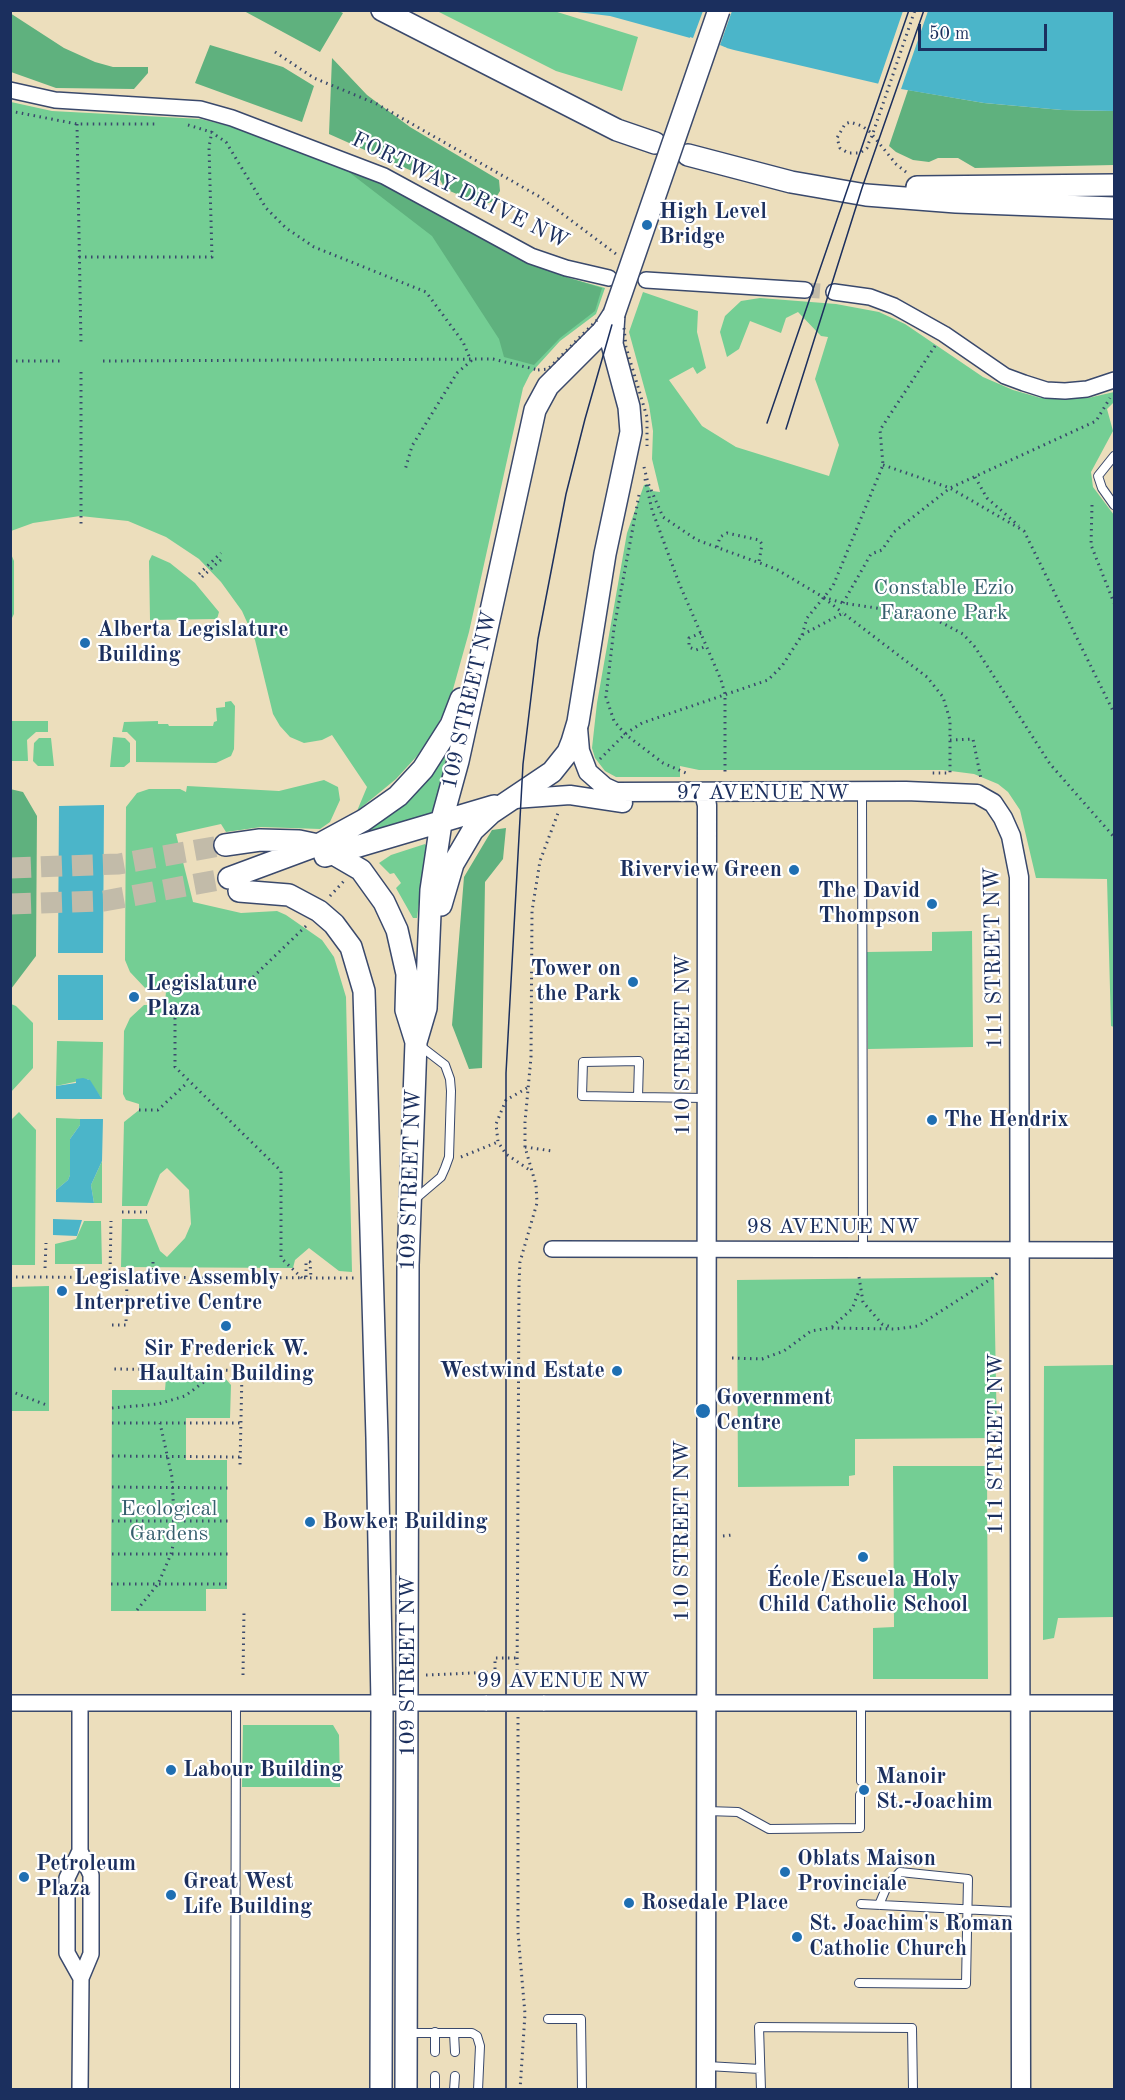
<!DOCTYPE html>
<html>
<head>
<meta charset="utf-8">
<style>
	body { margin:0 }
	#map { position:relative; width:1125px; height:2100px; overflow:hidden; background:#ecdebc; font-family:"Old Standard TT",serif }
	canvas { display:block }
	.frame { position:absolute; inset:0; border:12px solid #1b2f5e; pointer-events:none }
	.scale { position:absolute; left:918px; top:24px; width:129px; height:27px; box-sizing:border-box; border:3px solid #1b2f5e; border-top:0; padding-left:8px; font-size:18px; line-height:21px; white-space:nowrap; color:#1b2f5e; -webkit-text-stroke:4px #fff; paint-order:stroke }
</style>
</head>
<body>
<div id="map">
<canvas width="1125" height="2100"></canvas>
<div class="frame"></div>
<div class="scale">50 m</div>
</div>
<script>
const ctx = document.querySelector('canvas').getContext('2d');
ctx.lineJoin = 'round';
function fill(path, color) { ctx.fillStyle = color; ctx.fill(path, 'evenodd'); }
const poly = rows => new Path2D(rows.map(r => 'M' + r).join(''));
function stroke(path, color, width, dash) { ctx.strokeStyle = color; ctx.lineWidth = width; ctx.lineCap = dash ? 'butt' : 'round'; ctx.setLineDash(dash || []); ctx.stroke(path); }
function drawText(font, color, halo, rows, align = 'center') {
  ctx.font = font + ' "Old Standard TT",serif'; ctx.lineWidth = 4.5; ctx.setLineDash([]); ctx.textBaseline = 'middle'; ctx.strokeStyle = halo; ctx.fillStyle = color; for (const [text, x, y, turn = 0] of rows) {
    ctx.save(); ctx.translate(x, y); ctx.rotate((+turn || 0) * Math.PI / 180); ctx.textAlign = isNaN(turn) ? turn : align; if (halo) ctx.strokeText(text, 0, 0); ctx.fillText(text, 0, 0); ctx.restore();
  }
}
fill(poly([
	[437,11,554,11,638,37,622,91,556,71],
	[11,102,52,111,201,119,272,137,372,178,518,258,569,278,605,288,596,314,560,341,530,374,523,388,469,632,450,700,435,730,417,756,396,779,357,811,367,787,332,735,322,740,304,743,290,737,280,726,273,714,255,640,242,611,221,582,199,559,166,537,128,521,80,516,33,523,11,531],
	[643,292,698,311,697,332,706,368,697,374,693,367,669,380,702,426,736,447,829,476,839,445,815,379,828,337,821,336,798,312,786,318,781,333,750,321,739,349,727,357,720,332,725,316,741,301,760,298,836,304,879,312,905,324,983,377,1013,390,1041,398,1088,398,1114,392,1114,402,1107,409,1113,431,1091,472,1093,487,1114,515,1114,1027,1111,1026,1107,879,1036,878,1020,810,1008,792,998,784,974,774,943,770,699,770,680,766,680,777,616,777,605,771,595,758,592,748,597,703,627,533,644,485,647,484,652,491,660,492,652,459,653,431,649,405,629,332],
	[11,554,14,561,14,614,11,620],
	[152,555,170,563,195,583,219,612,217,619,150,620,149,561],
	[231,701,235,706,234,749,231,756,216,763,136,762,136,741,127,732,122,732,124,722,158,721,158,724,168,724,169,726,213,726,214,722,217,721,216,708,225,707,225,702],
	[10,721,48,721,48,732,36,732,27,740,28,761,11,761],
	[113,737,125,738,130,743,130,762,124,767,110,767],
	[39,738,51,738,54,766,38,766,33,761,34,743],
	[449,745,435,810,431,816,370,838,367,828],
	[324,780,338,787,340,800,330,822,320,829,261,827,226,832,221,824,176,834,193,902,241,913,277,911,286,915,322,940,334,957,346,997,352,1272,339,1271,309,1248,295,1260,293,1268,121,1267,122,1219,147,1219,160,1251,167,1257,185,1238,191,1224,189,1190,167,1168,160,1174,147,1206,122,1206,124,1122,139,1110,139,1104,126,1100,123,1094,124,1031,130,1018,144,1005,165,1005,166,991,146,989,130,972,125,960,126,807,137,793,149,789,180,789,186,792,187,786,279,791],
	[425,844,427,847,417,918,413,918,396,888,401,883,394,873,390,874,379,863,391,855],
	[972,931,973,1047,868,1049,867,952,932,951,932,932],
	[11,1004,16,1006,33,1023,33,1068,11,1092],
	[57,1041,103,1042,102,1099,88,1079,56,1086],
	[19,1112,36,1130,35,1265,11,1265,11,1120],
	[56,1118,80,1119,80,1125,70,1139,70,1175,68,1180,56,1190],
	[102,1161,102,1203,94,1203,91,1185],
	[84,1221,101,1221,102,1264,55,1264,55,1244,76,1239],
	[994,1277,997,1438,855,1439,855,1475,849,1476,849,1486,738,1487,737,1280],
	[49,1286,49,1411,11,1411,11,1287],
	[1114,1365,1113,1617,1058,1618,1054,1638,1043,1640,1044,1366],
	[224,1377,231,1385,230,1418,186,1418,186,1460,227,1460,227,1589,206,1589,206,1611,111,1611,112,1390,165,1390,166,1378],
	[893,1466,987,1466,988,1679,873,1679,873,1628,894,1627],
	[243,1725,333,1725,339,1735,340,1787,242,1787]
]), '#74ce94');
fill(poly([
	[339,11,343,13,320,52,244,11],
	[10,13,64,48,95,62,113,67,148,67,148,73,134,89,56,88,11,72],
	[210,45,283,67,314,86,302,122,195,83],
	[332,58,367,95,410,127,499,180,500,191,494,201,483,205,445,189,436,172,412,171,329,134],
	[908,90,984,103,1062,110,1114,111,1114,165,975,168,958,158,938,158,929,162,913,160,896,152,889,146],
	[341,166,372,178,518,258,569,278,602,288,595,311,560,338,534,365,504,357,499,339,432,236],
	[10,789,23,792,37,816,36,956,11,989],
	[506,828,503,859,485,882,482,1068,469,1069,452,1025,464,877,492,830]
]), '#5fb17e');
fill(poly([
	[569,11,1114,11,1114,111,1062,110,984,103,901,89,734,50,610,16],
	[104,805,103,953,58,953,59,806],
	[58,975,103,975,103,1020,58,1020],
	[83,1078,90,1080,102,1099,56,1099,56,1086,76,1083,76,1079],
	[80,1119,103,1119,102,1161,91,1185,94,1203,56,1202,56,1190,68,1180,70,1175,70,1139,80,1125],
	[53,1219,82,1220,77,1236,53,1235]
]), '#4bb5c9');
fill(poly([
	[703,11,732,11,720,45,727,48,726,51,689,41,690,37,693,38],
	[903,11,928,11,900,92,877,87]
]), '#ecdebc');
stroke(poly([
	[805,290,834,292]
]), '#c2bba9', 15, [15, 8]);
stroke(poly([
	[10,868,119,864,225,845],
	[10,904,104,901,229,878]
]), '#c2bba9', 21, [21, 10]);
const service = poly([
	[1114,456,1098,476,1102,488,1114,505],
	[862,792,863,1249],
	[638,1097,582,1096,583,1062,639,1061,638,1097,705,1098],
	[414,1200,441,1177,445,1168,449,1157,451,1091,450,1079,445,1065,419,1045],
	[861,1781,861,1703],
	[707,1811,738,1812,769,1829,860,1828,860,1795],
	[861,1904,1020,1912],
	[859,1983,966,1984,968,1879,900,1872,887,1886,879,1905],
	[548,2019,581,2019,582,2090],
	[435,2032,435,2052],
	[408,2033,472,2033,477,2036,480,2046,478,2090],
	[454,2033,455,2052],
	[707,2066,760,2069],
	[235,2090,236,1703],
	[435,2090,435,2076],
	[454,2090,455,2076],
	[761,2090,759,2027,912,2028,913,2090]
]);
const minor = poly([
	[10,90,55,100,200,109,232,118,384,176,531,256,566,268,609,278],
	[646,280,805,290],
	[834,292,870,297,894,306,944,334,1005,376,1024,383,1046,390,1065,391,1087,389,1114,380],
	[552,1249,1114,1250],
	[10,1703,487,1703],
	[80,1703,80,1851,67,1878,67,1953,81,1978],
	[543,1703,1114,1703],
	[80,1851,91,1875,91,1954,81,1978,80,2090]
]);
const tertiary = poly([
	[578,728,580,751,588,772,605,787,616,792,906,791,977,794,993,803,1003,818,1011,836,1019,877,1021,2090],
	[704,794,707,805,706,2090],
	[514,799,570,795,623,803]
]);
const secondary = poly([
	[382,10,617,130,655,143],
	[688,155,791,182,866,195,956,202,1114,208],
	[917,187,1114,185],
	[225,845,260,840,299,841,318,845,361,870,384,902,397,930,407,974,406,1010,416,1042],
	[325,856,494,806],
	[229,878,318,845,364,820,398,796,423,769,451,725,461,699],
	[239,891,289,895,319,911,334,924,351,947,364,991,377,1438,382,1703,381,2090],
	[441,905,453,864,473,830,491,813,552,772,568,752,572,742,578,722,605,554,631,432,629,407,612,344,614,314],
	[406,2090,408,1265,416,1042,426,1008,431,890,441,823,458,761,535,410,548,386,603,331,614,314]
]);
stroke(service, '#3a496c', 10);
stroke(minor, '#3a496c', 18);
stroke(tertiary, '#3a496c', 21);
stroke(secondary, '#3a496c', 24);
stroke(poly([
	[275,52,314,78,377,104,540,197,616,254],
	[10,111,77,124,157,124],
	[77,124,81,344],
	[188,125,211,132,226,142,266,208,286,228,314,247,426,292,463,342,471,361,457,373,412,446,405,470],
	[906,172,896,164,870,132,862,126,850,122,845,124,837,138,840,148,848,153,860,153,867,148,869,142,872,136,874,130,915,10],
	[79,257,212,257,209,147,212,131],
	[10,361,60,361],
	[103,361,493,359,538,370],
	[81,372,81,527],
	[883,465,950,488,1024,531,1114,713],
	[644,467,648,483,663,517,697,540,776,569,823,597,843,603,929,616,963,634,975,647,1050,764,1114,837],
	[975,477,987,498,1019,526],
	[645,479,652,510,679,583,721,680,725,694,725,774],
	[639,495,614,628,606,697,614,721,625,734,663,763,686,773],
	[1092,505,1091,545,1114,603],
	[717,547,720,537,727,533,759,540,762,544,759,562],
	[199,574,221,553],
	[202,577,224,557],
	[824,598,843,613],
	[843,603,871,554,882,550,894,532,950,488,1096,421,1110,398],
	[701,633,689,638,689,647,696,650,707,646],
	[802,635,807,618,833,586,883,465,880,430,935,346],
	[950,740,973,739,981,779],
	[600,759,625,734,642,723,768,680,782,666,802,635,843,613,927,677,943,697,950,720,950,773,932,773],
	[330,896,344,881],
	[253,977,306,926],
	[175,1012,175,1067,281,1171,281,1258,302,1278],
	[527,1088,506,1100,496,1124,498,1142,506,1154,531,1171],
	[10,1109,13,1106],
	[139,1110,158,1110,188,1082],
	[525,1147,552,1151],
	[461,1157,498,1142],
	[122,1212,147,1212],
	[153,1262,153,1276],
	[45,1268,46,1243],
	[110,1276,111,1221],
	[10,1277,354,1278],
	[306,1277,306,1262,310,1262,311,1278],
	[859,1277,863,1302,882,1324,891,1327],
	[112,1325,126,1325,127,1278],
	[832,1327,852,1309,859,1291],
	[732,1358,762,1359,784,1351,811,1331,830,1328,896,1329,918,1326,994,1277,998,1272],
	[220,1370,242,1371,240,1466],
	[10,1391,49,1406],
	[112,1408,158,1404,185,1396,220,1370,112,1369],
	[112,1423,241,1423],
	[112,1456,241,1457],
	[112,1487,230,1488],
	[112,1521,229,1521],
	[723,1536,732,1535],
	[112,1554,229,1554],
	[111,1584,229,1584],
	[137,1610,158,1584,171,1554,175,1537,172,1477,160,1423],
	[243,1675,244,1611],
	[426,1675,495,1672,495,1658,517,1658],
	[517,1689,519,1283,520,1262,537,1203,536,1185,525,1147,525,1122,531,1057,532,911,540,861,558,813],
	[518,1717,518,1933,525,2014,520,2090]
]), '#3a496c', 3, [1.5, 4.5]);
stroke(service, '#fff', 8);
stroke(minor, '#fff', 15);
stroke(tertiary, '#fff', 18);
stroke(secondary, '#fff', 21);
stroke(poly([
	[767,423,909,10],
	[786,429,862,188,924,10],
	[506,2090,506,1073,523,764,538,639,566,494,585,419,615,314,718,10]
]), '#1b2f5e', 1.5);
const minorBridge = poly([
	[487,1703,543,1703]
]);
const secondaryBridge = poly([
	[614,314,719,10]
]);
stroke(minorBridge, '#3a496c', 18, []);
stroke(secondaryBridge, '#3a496c', 24, []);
stroke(poly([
	[624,328,626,347,647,417,647,446],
	[538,370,548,369,597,320]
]), '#3a496c', 3, [1.5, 4.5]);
stroke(minorBridge, '#fff', 15);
stroke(secondaryBridge, '#fff', 21);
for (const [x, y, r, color] of [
	[647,225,6,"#1f6fb2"],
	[85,643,6,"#1f6fb2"],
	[794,870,6,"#1f6fb2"],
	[932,904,6,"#1f6fb2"],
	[633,982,6,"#1f6fb2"],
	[134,997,6,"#1f6fb2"],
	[932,1120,6,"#1f6fb2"],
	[62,1291,6,"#1f6fb2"],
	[226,1326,6,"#1f6fb2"],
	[617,1371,6,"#1f6fb2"],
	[703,1411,8,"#1f6fb2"],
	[310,1522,6,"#1f6fb2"],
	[863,1557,6,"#1f6fb2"],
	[171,1770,6,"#1f6fb2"],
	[864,1790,6,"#1f6fb2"],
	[785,1872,6,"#1f6fb2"],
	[24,1877,6,"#1f6fb2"],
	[171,1895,6,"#1f6fb2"],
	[629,1903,6,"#1f6fb2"],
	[797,1937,6,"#1f6fb2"]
]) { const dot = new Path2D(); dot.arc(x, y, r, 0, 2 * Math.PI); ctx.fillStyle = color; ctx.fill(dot); stroke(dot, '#fff', 2); }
drawText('22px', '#1b2f5e', '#fff', [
	["FORTWAY DRIVE NW",460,191,26],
	["109 STREET NW",470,700,-77],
	["97 AVENUE NW",763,793],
	["111 STREET NW",994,958,-91],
	["110 STREET NW",683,1045,-90],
	["109 STREET NW",411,1180,-88],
	["98 AVENUE NW",833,1227],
	["111 STREET NW",996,1444,-90],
	["110 STREET NW",682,1531,-90],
	["109 STREET NW",408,1666,-90],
	["99 AVENUE NW",563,1681]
]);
drawText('bold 22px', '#1b2f5e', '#fff', [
	["High Level",659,212],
	["Bridge",659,237],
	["Alberta Legislature",97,630],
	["Building",97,655],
	["Riverview Green",782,870,"right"],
	["The David",920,891,"right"],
	["Thompson",920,916,"right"],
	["Tower on",621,969,"right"],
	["the Park",621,994,"right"],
	["Legislature",146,984],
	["Plaza",146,1009],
	["The Hendrix",944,1120],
	["Legislative Assembly",74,1278],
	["Interpretive Centre",74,1303],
	["Sir Frederick W.",226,1349,"center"],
	["Haultain Building",226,1374,"center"],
	["Westwind Estate",605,1371,"right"],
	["Government",716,1398],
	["Centre",716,1423],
	["Bowker Building",322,1522],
	["École/Escuela Holy",863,1580,"center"],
	["Child Catholic School",863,1605,"center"],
	["Labour Building",183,1770],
	["Manoir",876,1777],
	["St.-Joachim",876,1802],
	["Oblats Maison",797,1859],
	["Provinciale",797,1884],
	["Petroleum",36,1864],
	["Plaza",36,1889],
	["Great West",183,1882],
	["Life Building",183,1907],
	["Rosedale Place",641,1903],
	["St. Joachim's Roman",809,1924],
	["Catholic Church",809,1949]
], 'left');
drawText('22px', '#365f6e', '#fff', [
	["Constable Ezio",944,588],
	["Faraone Park",944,613],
	["Ecological",169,1509],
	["Gardens",169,1534]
]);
</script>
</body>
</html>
